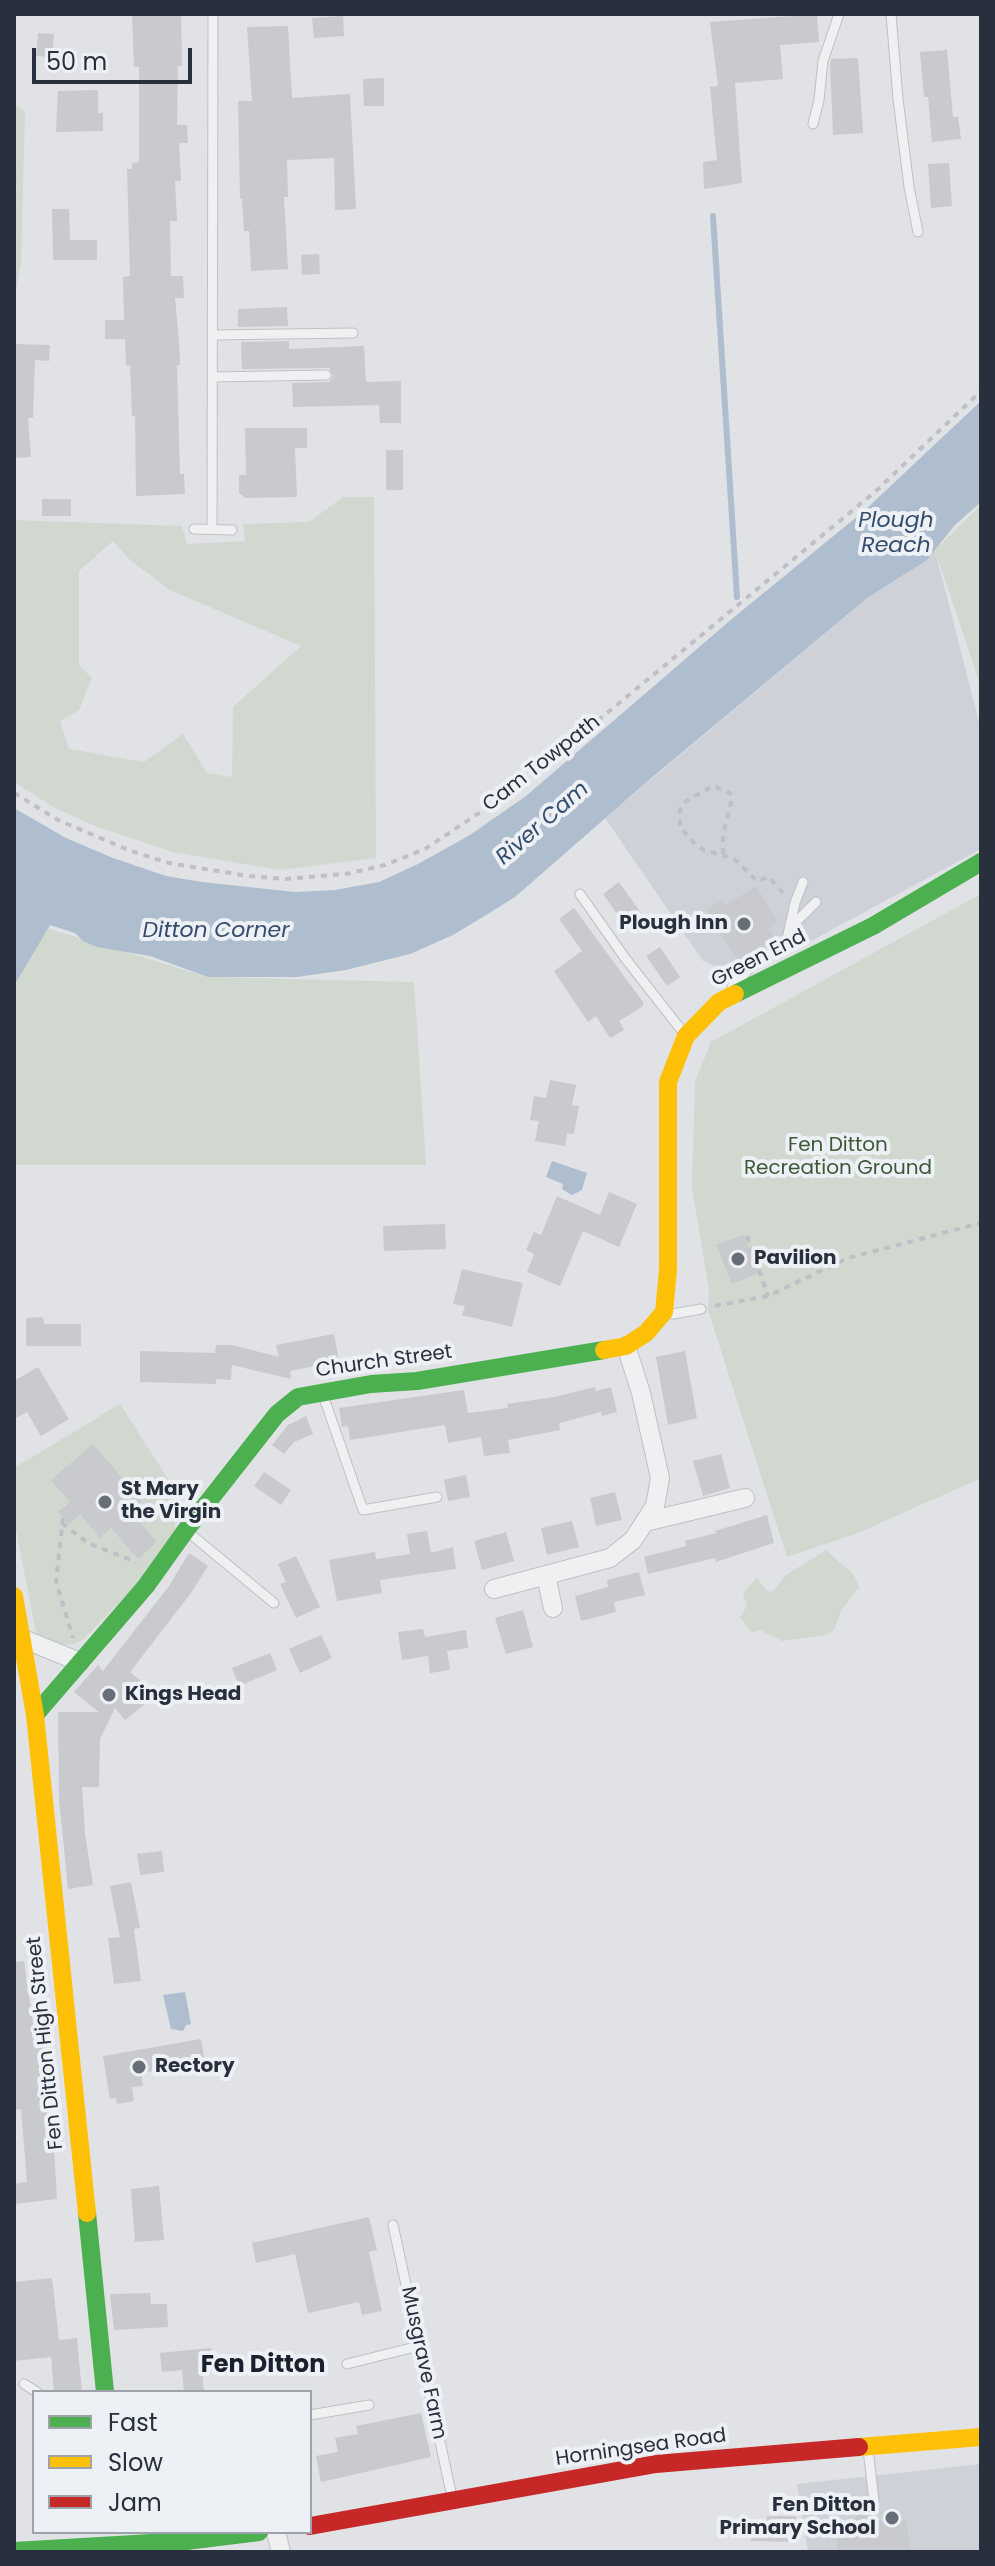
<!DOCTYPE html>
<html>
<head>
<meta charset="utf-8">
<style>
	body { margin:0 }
	#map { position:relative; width:995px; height:2566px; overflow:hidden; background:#e0e2e5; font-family:Poppins,sans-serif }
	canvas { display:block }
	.frame { position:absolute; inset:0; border:16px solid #282f3d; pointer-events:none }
	.legend { position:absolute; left:32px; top:2390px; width:280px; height:144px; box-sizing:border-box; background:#edf0f4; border:2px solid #9ea3ab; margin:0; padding:10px 14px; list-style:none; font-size:24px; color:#282f3d }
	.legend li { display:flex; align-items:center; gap:16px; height:40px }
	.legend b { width:40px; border:2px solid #9ea3ab }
	.scale { position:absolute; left:32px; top:48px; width:160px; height:36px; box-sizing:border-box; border:4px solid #282f3d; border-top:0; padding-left:10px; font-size:24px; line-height:28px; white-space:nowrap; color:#282f3d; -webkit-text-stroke:6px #edf0f4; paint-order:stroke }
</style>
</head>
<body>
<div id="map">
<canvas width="995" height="2566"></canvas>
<div class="frame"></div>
<ul class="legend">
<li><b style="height:10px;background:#4caf50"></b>Fast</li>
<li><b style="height:10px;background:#ffc107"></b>Slow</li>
<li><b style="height:10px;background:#c62828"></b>Jam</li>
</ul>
<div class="scale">50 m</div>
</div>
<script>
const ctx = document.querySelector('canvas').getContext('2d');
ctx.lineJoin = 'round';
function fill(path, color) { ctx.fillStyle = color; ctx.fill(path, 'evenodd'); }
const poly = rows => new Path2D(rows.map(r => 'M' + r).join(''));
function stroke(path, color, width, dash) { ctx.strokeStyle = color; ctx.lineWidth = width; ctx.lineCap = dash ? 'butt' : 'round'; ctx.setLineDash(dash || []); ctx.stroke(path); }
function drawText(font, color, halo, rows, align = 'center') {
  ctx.font = font + ' Poppins,sans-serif'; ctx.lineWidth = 8; ctx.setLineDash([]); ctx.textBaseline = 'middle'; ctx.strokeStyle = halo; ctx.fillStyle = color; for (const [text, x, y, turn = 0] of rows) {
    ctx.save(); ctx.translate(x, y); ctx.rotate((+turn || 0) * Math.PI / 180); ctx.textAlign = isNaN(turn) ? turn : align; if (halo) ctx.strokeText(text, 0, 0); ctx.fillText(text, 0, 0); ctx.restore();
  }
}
fill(poly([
	[935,550,981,730,981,849,798,948,751,967,724,970,703,961,605,818,867,598,926,560],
	[981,2464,981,2552,808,2552,797,2484]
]), '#ced1d8');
fill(poly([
	[14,104,25,111,21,264,14,299],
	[343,497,374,497,376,858,279,870,173,852,95,826,55,808,14,782,14,520,182,526,187,544,245,541,243,524,309,522],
	[113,541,129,559,170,590,301,646,233,707,232,777,207,773,183,734,144,762,69,749,60,721,79,710,92,678,79,665,79,571],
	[981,505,981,687,935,550],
	[981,894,981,1478,858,1533,787,1557,708,1310,709,1290,692,1187,695,1082,711,1042],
	[46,928,208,977,414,982,426,1165,14,1165,14,970],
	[120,1404,175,1490,175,1532,134,1587,84,1639,75,1644,61,1645,36,1633,14,1519,14,1468],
	[826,1550,854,1575,859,1587,841,1611,834,1630,827,1635,782,1641,760,1630,752,1633,740,1617,747,1606,743,1593,757,1578,768,1592,773,1591,786,1575]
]), '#d0d8d0');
fill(poly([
	[981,401,981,502,955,525,927,560,867,598,649,780,515,897,491,912,453,935,410,954,346,970,297,977,208,977,150,956,97,947,83,941,75,933,50,925,14,986,14,808,66,838,113,858,166,876,202,882,295,892,335,890,379,882,418,864,470,835,526,796,733,618,864,511],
	[552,1161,587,1173,582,1190,572,1195,562,1189,563,1184,546,1177],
	[185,1992,191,2024,186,2025,183,2031,171,2029,163,1995]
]), '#afbecf');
stroke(poly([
	[713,216,737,597]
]), '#afbecf', 6);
fill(poly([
	[132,14,181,14,182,66,178,66,177,125,187,125,188,143,179,143,181,181,175,181,177,221,170,221,171,276,183,276,184,298,175,298,179,342,180,365,177,365,180,474,184,474,185,494,136,496,135,416,132,416,130,365,126,365,125,339,105,339,105,320,124,320,123,277,130,276,127,169,132,169,132,163,139,162,139,67,134,67],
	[792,14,817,14,819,42,780,45,783,79,735,83,742,183,704,189,703,162,717,160,710,87,718,86,710,22,792,16],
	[343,16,344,36,314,38,312,18],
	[288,26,292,98,350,94,356,209,335,210,334,158,287,160,288,197,284,197,288,269,251,271,249,231,244,231,242,199,240,199,238,101,252,101,247,27],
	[38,33,54,34,52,57,36,56],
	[947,50,953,117,958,117,961,139,932,142,928,97,924,97,920,52],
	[858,58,863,133,833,135,830,63,831,59],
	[384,78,384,106,364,106,363,79],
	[98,90,98,113,103,113,103,131,56,132,58,91],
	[949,163,952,206,931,208,928,164],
	[52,209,69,209,70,240,97,240,97,260,53,260],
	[319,254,320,274,302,275,301,255],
	[287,307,288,326,238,327,238,309],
	[289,341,289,349,364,346,366,382,401,381,401,423,380,423,379,405,293,407,292,383,329,382,333,376,329,368,242,369,241,342],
	[14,344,50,345,49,361,35,360,33,418,28,418,31,457,14,458],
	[245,428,307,428,307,448,295,448,297,497,245,498,239,493,239,475,246,475],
	[386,450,403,450,403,490,386,490],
	[42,499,71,499,71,516,42,516],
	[619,882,641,913,625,925,603,894],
	[756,886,778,921,768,928,775,938,738,961,706,910,722,900,726,905],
	[574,908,643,1002,643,1006,619,1021,624,1030,610,1038,596,1016,588,1022,554,971,582,951,559,919],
	[660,947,680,977,667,986,646,956],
	[550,1080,576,1085,572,1105,579,1106,574,1134,567,1133,565,1146,535,1141,539,1121,530,1120,534,1096,546,1098],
	[609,1192,637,1204,619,1247,583,1231,560,1286,527,1272,534,1254,526,1250,534,1232,541,1235,557,1196,600,1215],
	[445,1224,446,1249,384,1251,383,1226],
	[744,1235,759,1273,732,1284,716,1245],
	[462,1269,523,1283,512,1327,462,1315,465,1306,453,1304],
	[43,1317,44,1324,81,1324,81,1346,26,1346,26,1318],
	[334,1334,339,1361,290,1371,291,1379,232,1365,231,1380,216,1379,216,1384,140,1382,140,1351,215,1353,216,1345,232,1345,279,1357,276,1345],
	[685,1351,697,1418,668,1425,656,1357],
	[38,1367,69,1419,41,1436,27,1412,14,1419,14,1381],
	[595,1387,596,1391,611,1387,617,1412,602,1416,601,1412,559,1423,560,1430,508,1440,510,1453,484,1456,481,1437,448,1443,445,1425,350,1440,348,1426,342,1427,339,1408,464,1390,468,1413,508,1408,507,1404,554,1397],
	[306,1416,313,1434,294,1442,284,1454,272,1445,288,1425],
	[93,1444,142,1501,130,1511,157,1542,138,1559,111,1528,100,1538,80,1514,69,1525,58,1512,70,1502,51,1480],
	[721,1454,730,1488,703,1496,693,1461],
	[264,1472,291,1490,281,1505,254,1486],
	[466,1475,470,1497,448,1501,444,1480],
	[615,1492,622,1520,596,1526,590,1498],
	[767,1515,774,1543,716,1562,715,1558,648,1574,644,1557,686,1546,685,1541,716,1533,715,1531],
	[572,1521,579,1547,547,1555,541,1528],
	[427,1531,431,1553,453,1547,456,1569,380,1580,382,1593,337,1601,329,1560,375,1552,376,1559,410,1554,407,1534],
	[506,1532,514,1561,482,1570,474,1541],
	[189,1553,208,1566,191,1593,130,1672,157,1694,125,1720,115,1708,100,1739,99,1787,82,1787,85,1833,93,1885,68,1889,59,1799,58,1712,99,1712,74,1692,98,1665,103,1671,169,1586],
	[296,1556,320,1607,296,1618,280,1584,286,1582,278,1564],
	[639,1572,645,1595,614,1602,616,1612,581,1621,575,1596,608,1587,607,1580],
	[523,1610,533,1647,506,1654,495,1618],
	[423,1629,425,1637,466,1630,468,1648,447,1651,450,1670,430,1673,428,1656,402,1660,398,1632],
	[321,1635,332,1658,300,1673,289,1649],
	[270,1653,277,1670,239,1686,232,1668],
	[162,1851,164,1872,140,1875,137,1854],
	[131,1882,140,1928,134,1929,141,1981,114,1984,108,1938,120,1937,110,1886],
	[24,1961,34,2031,44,2030,48,2069,42,2070,49,2132,53,2132,57,2199,14,2204,14,2184,27,2182,21,2109,14,2110,14,1962],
	[201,2039,205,2062,141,2073,143,2086,132,2087,134,2101,117,2104,116,2098,110,2099,103,2056],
	[159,2186,164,2240,135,2242,131,2189],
	[369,2217,377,2250,369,2252,382,2311,362,2315,359,2302,308,2313,295,2254,256,2263,252,2243],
	[52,2278,59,2340,77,2338,82,2392,54,2392,51,2357,14,2361,14,2282],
	[150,2293,151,2304,167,2304,168,2327,114,2330,110,2294],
	[211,2348,213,2368,202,2369,204,2392,184,2392,182,2370,162,2372,160,2353],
	[421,2413,431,2457,321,2482,316,2456,338,2452,335,2438,358,2434,356,2426],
	[855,2510,876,2510,877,2522,907,2521,910,2552,838,2552,835,2527,855,2526],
	[767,2516,796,2516,796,2542,751,2541,751,2524,766,2524]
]), '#c8cacd');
const lane = poly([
	[891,14,898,99,909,187,918,232],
	[813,124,819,100,823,61,839,14],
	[213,335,353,333],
	[213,377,326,375],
	[194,529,232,530],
	[212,529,213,14],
	[580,894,625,958,686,1036],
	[792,926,816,902],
	[732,987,751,967,786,944,795,903,803,882],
	[667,1313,673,1314,701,1309],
	[323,1395,363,1510,437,1497],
	[188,1532,274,1603],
	[393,2225,452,2497],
	[347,2364,419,2346],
	[24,2384,37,2392],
	[310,2415,369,2405],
	[868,2449,874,2501]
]);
const street = poly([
	[645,1522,745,1498],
	[546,1576,553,1608],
	[494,1589,610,1558,633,1540,655,1506,660,1478,641,1393,626,1346],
	[21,1638,80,1662],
	[276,2532,281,2552]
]);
stroke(lane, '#bec0c3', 11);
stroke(street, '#bec0c3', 20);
stroke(poly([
	[14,793,58,820,131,851,169,863,248,876,286,879,346,874,385,865,425,849,500,799,612,709,876,491,981,391],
	[723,854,723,835,732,799,730,793,713,786,686,801,680,810,680,827,695,844,704,850,734,859,757,881,769,877,785,895],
	[747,1236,768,1296],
	[715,1306,768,1296,848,1258,981,1223],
	[63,1518,56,1581,73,1638],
	[62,1523,88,1543,136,1562]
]), '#bec0c5', 4, [6, 6]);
stroke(lane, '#eff0f1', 9);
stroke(street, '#eff0f1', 18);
stroke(poly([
	[735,994,873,926,981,862],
	[35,1715,146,1586,186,1530,277,1414,298,1397,371,1384,417,1381,604,1350],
	[87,2213,105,2392],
	[14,2551,186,2541,259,2532]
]), '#4caf50', 18);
stroke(poly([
	[604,1350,626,1346,646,1333,664,1312,668,1270,668,1082,686,1036,719,1002,735,994],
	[14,1596,35,1715,87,2213],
	[859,2447,981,2437]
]), '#ffc107', 18);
stroke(poly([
	[310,2526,656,2464,859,2447]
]), '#c62828', 18);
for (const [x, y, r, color] of [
	[744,924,8,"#686e78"],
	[738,1259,8,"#686e78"],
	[105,1502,8,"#686e78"],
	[109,1695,8,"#686e78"],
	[139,2067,8,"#686e78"],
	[892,2518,8,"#686e78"]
]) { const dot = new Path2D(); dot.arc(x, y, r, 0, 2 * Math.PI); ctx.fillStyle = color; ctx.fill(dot); stroke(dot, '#edf0f4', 3); }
drawText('20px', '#282f3d', '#edf0f4', [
	["Cam Towpath",542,764,-38],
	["Green End",759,959,-27],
	["Church Street",384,1362,-8],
	["Fen Ditton High Street",46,2043,-96],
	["Musgrave Farm",423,2363,78],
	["Horningsea Road",641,2448,-8]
]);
drawText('bold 20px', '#282f3d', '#edf0f4', [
	["Plough Inn",728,924,"right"],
	["Pavilion",754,1259],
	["St Mary",121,1490],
	["the Virgin",121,1513],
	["Kings Head",125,1695],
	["Rectory",155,2067],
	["Fen Ditton",876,2506,"right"],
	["Primary School",876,2529,"right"]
], 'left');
drawText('20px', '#3c5836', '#edf0f4', [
	["Fen Ditton",838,1146],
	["Recreation Ground",838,1169]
]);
drawText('italic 22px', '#344d6e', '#edf0f4', [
	["Plough",896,521],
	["Reach",896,546],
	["River Cam",543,824,-41],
	["Ditton Corner",216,931]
]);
drawText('bold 24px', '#1a202d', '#edf0f4', [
	["Fen Ditton",263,2366]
]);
</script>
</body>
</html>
